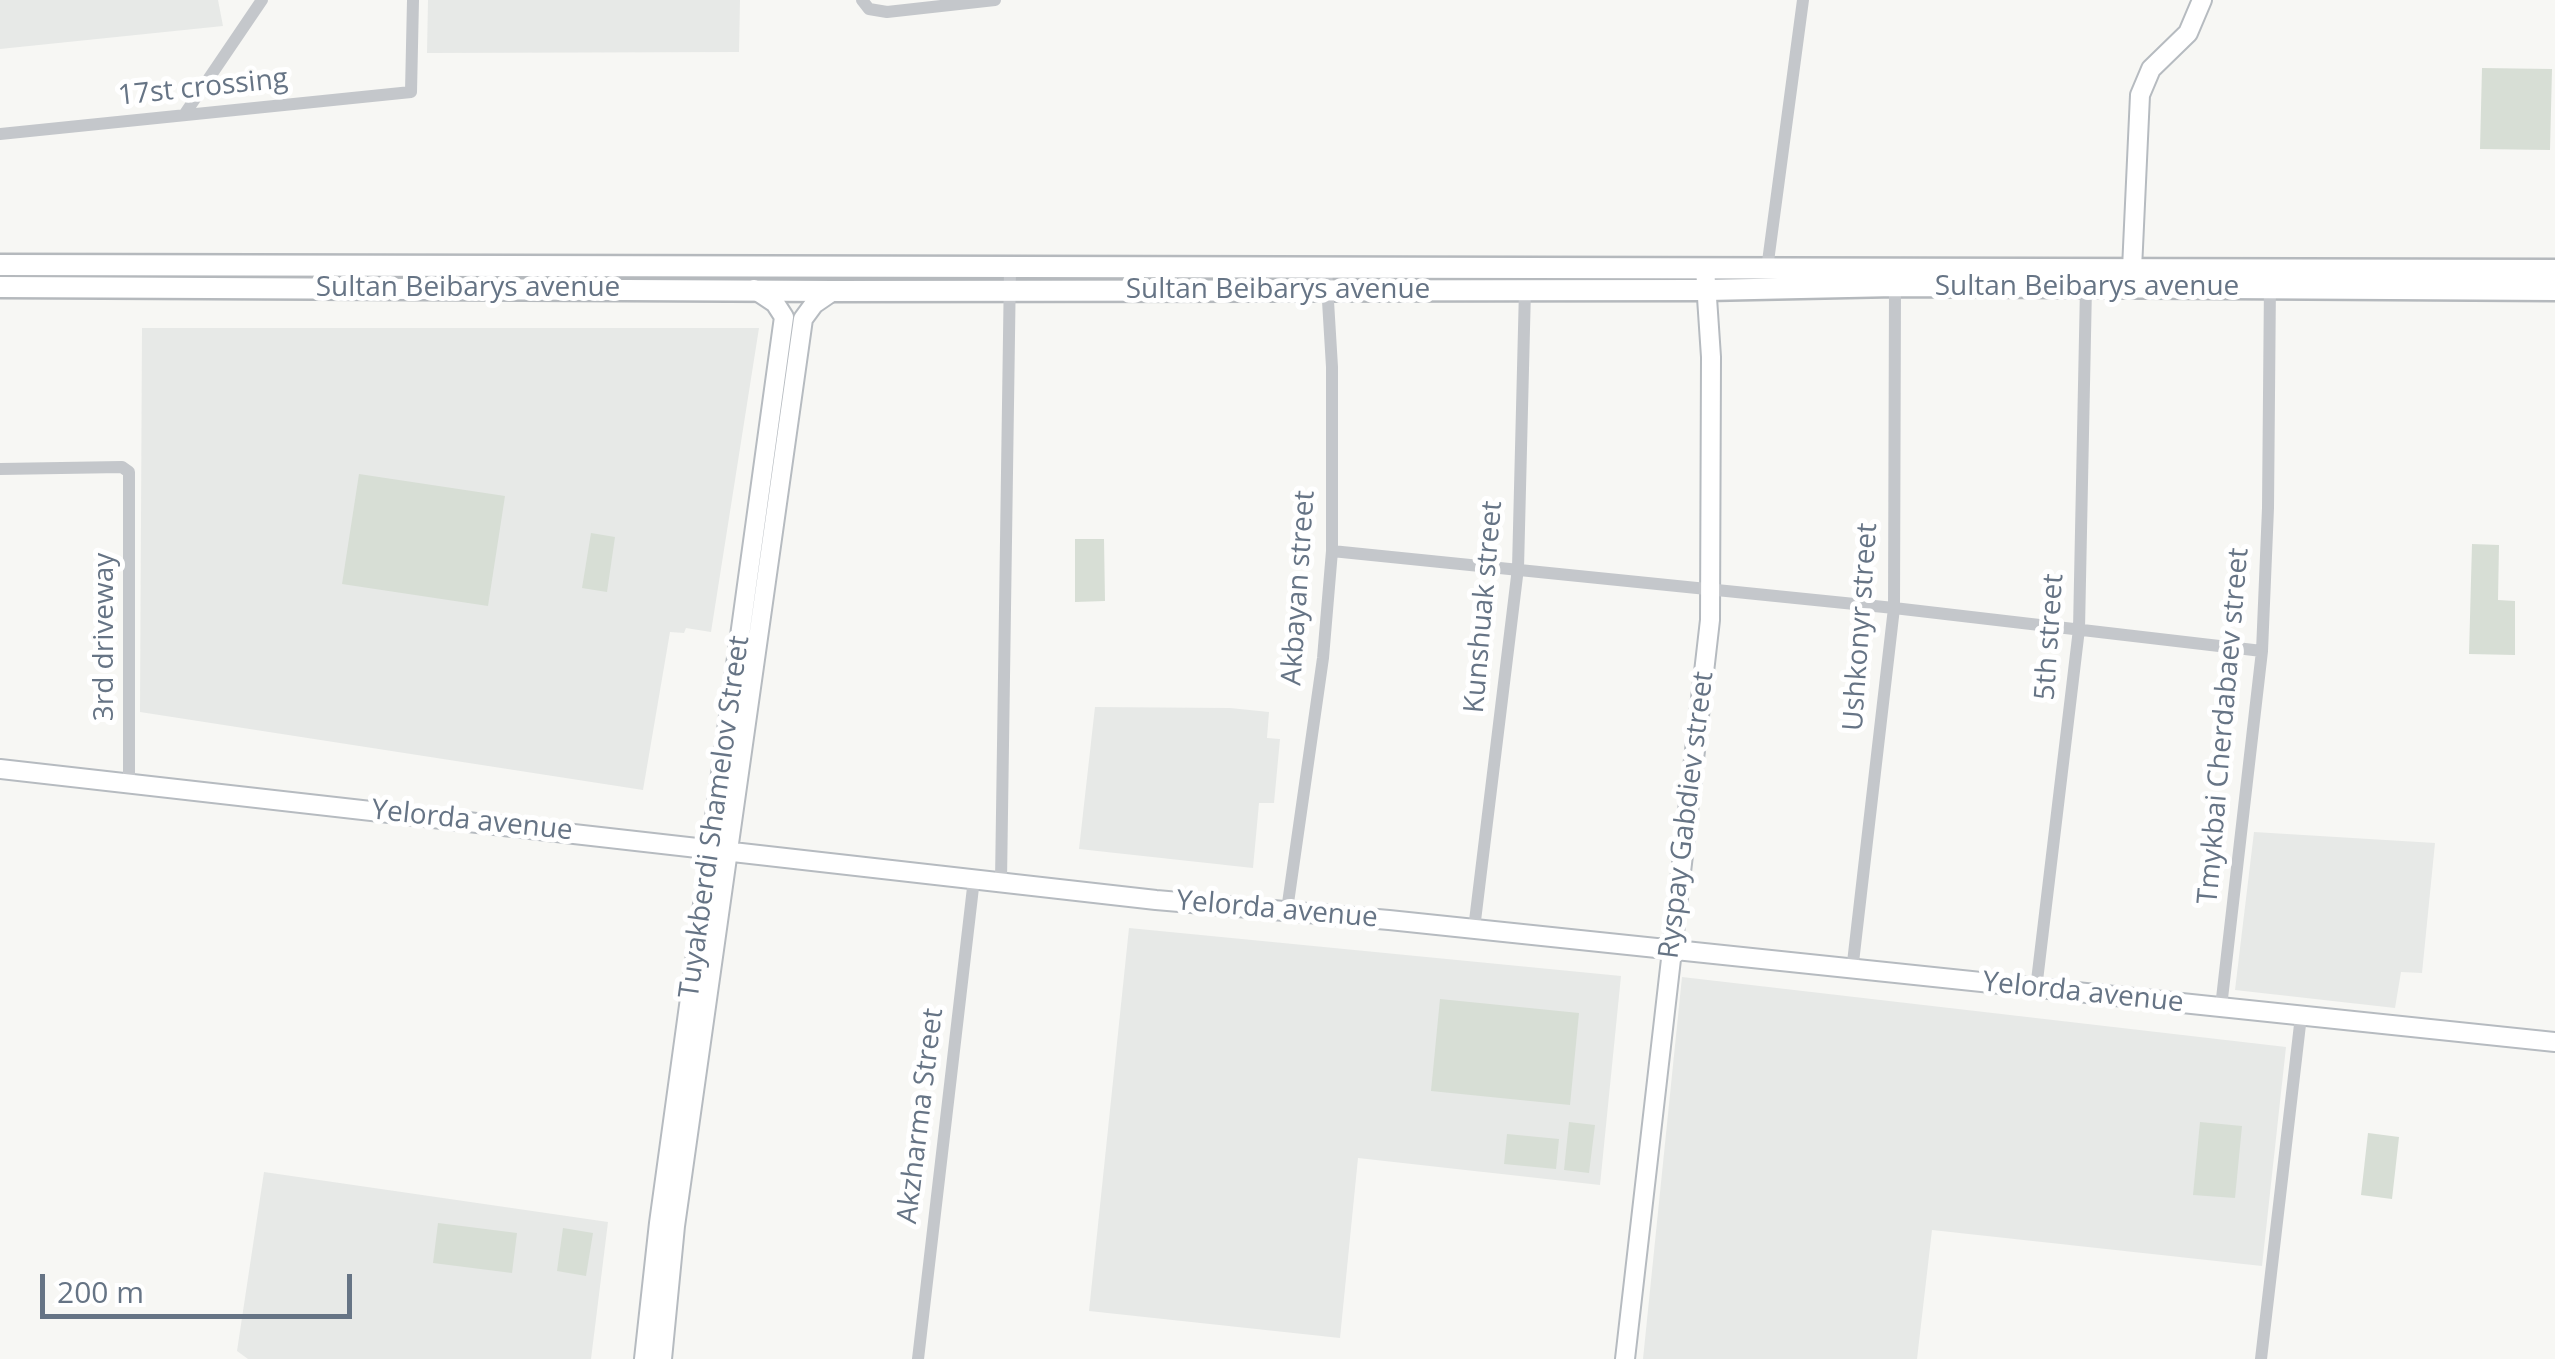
<!DOCTYPE html>
<html>
<head>
<meta charset="utf-8">
<style>
	body { margin:0 }
	#map { position:relative; width:2555px; height:1359px; overflow:hidden; background:#f7f7f4; font-family:"Open Sans",sans-serif }
	canvas { display:block }
	.scale { position:absolute; left:40px; top:1274px; width:312px; height:45px; box-sizing:border-box; border:5px solid #667485; border-top:0; padding-left:12px; font-size:30px; line-height:35px; white-space:nowrap; color:#667485; -webkit-text-stroke:8px #fff; paint-order:stroke }
</style>
</head>
<body>
<div id="map">
<canvas width="2555" height="1359"></canvas>
<div class="scale">200 m</div>
</div>
<script>
const ctx = document.querySelector('canvas').getContext('2d');
ctx.lineJoin = 'round';
function fill(path, color) { ctx.fillStyle = color; ctx.fill(path, 'evenodd'); }
const poly = rows => new Path2D(rows.map(r => 'M' + r).join(''));
function stroke(path, color, width, dash) { ctx.strokeStyle = color; ctx.lineWidth = width; ctx.lineCap = dash ? 'butt' : 'round'; ctx.setLineDash(dash || []); ctx.stroke(path); }
function drawText(font, color, halo, rows, align = 'center') {
  ctx.font = font + ' "Open Sans",sans-serif'; ctx.lineWidth = 10; ctx.setLineDash([]); ctx.textBaseline = 'middle'; ctx.strokeStyle = halo; ctx.fillStyle = color; for (const [text, x, y, turn = 0] of rows) {
    ctx.save(); ctx.translate(x, y); ctx.rotate((+turn || 0) * Math.PI / 180); ctx.textAlign = isNaN(turn) ? turn : align; if (halo) ctx.strokeText(text, 0, 0); ctx.fillText(text, 0, 0); ctx.restore();
  }
}
fill(poly([
	[0,0,218,0,223,26,0,49],
	[428,0,740,0,739,52,427,53],
	[142,328,759,328,711,632,686,628,684,633,670,632,643,790,140,712],
	[1095,707,1230,708,1269,712,1267,738,1280,739,1274,803,1259,803,1253,868,1079,849],
	[2254,832,2435,843,2422,973,2401,972,2395,1008,2235,990],
	[1129,928,1621,976,1600,1185,1358,1158,1340,1338,1089,1311],
	[1682,977,2286,1047,2262,1266,1932,1230,1917,1359,1643,1359],
	[264,1172,608,1222,591,1359,248,1359,237,1351]
]), '#e7e9e7');
fill(poly([
	[2482,68,2552,69,2550,150,2480,149],
	[359,474,505,496,488,606,342,584],
	[591,533,615,537,607,592,582,588],
	[1075,539,1104,539,1105,601,1075,602],
	[2472,544,2499,545,2498,600,2515,601,2515,655,2469,654],
	[1440,999,1579,1013,1570,1105,1431,1091],
	[1569,1122,1595,1125,1589,1173,1564,1170],
	[2200,1122,2242,1126,2235,1198,2193,1195],
	[2368,1133,2399,1137,2392,1199,2361,1195],
	[1507,1134,1559,1139,1556,1169,1504,1164],
	[438,1223,517,1233,512,1273,433,1263],
	[563,1228,593,1233,586,1276,557,1271]
]), '#d7ded5');
const secondary = poly([
	[2132,269,2140,95,2151,69,2188,33,2202,0],
	[0,769,1156,900,1389,920,2555,1042],
	[644,1359,659,1223,784,317,775,303,754,289],
	[662,1359,675,1226,803,319,814,304,833,291],
	[1625,1359,1710,620,1711,357,1705,268]
]);
const primary = poly([
	[0,265,2555,270],
	[0,287,833,291,1707,290,1895,286,2555,290]
]);
stroke(secondary, '#b6bbc0', 22);
stroke(primary, '#b5b9bd', 25);
stroke(poly([
	[862,0,869,9,887,12,995,0],
	[184,115,262,0],
	[0,134,411,92,413,0],
	[1767,269,1803,0],
	[0,469,122,467,129,472,129,785],
	[1332,551,1894,608,2262,651],
	[1001,881,1010,268],
	[1287,910,1323,658,1332,551,1332,367,1326,268],
	[1474,929,1518,568,1525,289],
	[1852,971,1894,608,1895,286],
	[2036,989,2079,629,2086,287],
	[2221,1007,2262,651,2268,508,2270,281],
	[918,1359,974,879],
	[2261,1359,2301,1016]
]), '#c4c7cb', 12);
stroke(secondary, '#fff', 18);
stroke(primary, '#fff', 20);
drawText('28px', '#667485', '#fff', [
	["17st crossing",203,88,-6],
	["Sultan Beibarys avenue",2087,287],
	["Sultan Beibarys avenue",468,288],
	["Sultan Beibarys avenue",1278,290],
	["Akbayan street",1299,588,-86],
	["Kunshuak street",1484,607,-85],
	["Ushkonyr street",1861,627,-86],
	["3rd driveway",105,637,-90],
	["5th street",2050,637,-86],
	["Tmykbai Cherdabaev street",2224,726,-85],
	["Ryspay Gabdiev street",1687,815,-83],
	["Tuyakberdi Shamelov Street",715,817,-82],
	["Yelorda avenue",472,821,6],
	["Yelorda avenue",1277,910,5],
	["Yelorda avenue",2083,993,6],
	["Akzharma Street",921,1116,-83]
]);
</script>
</body>
</html>
